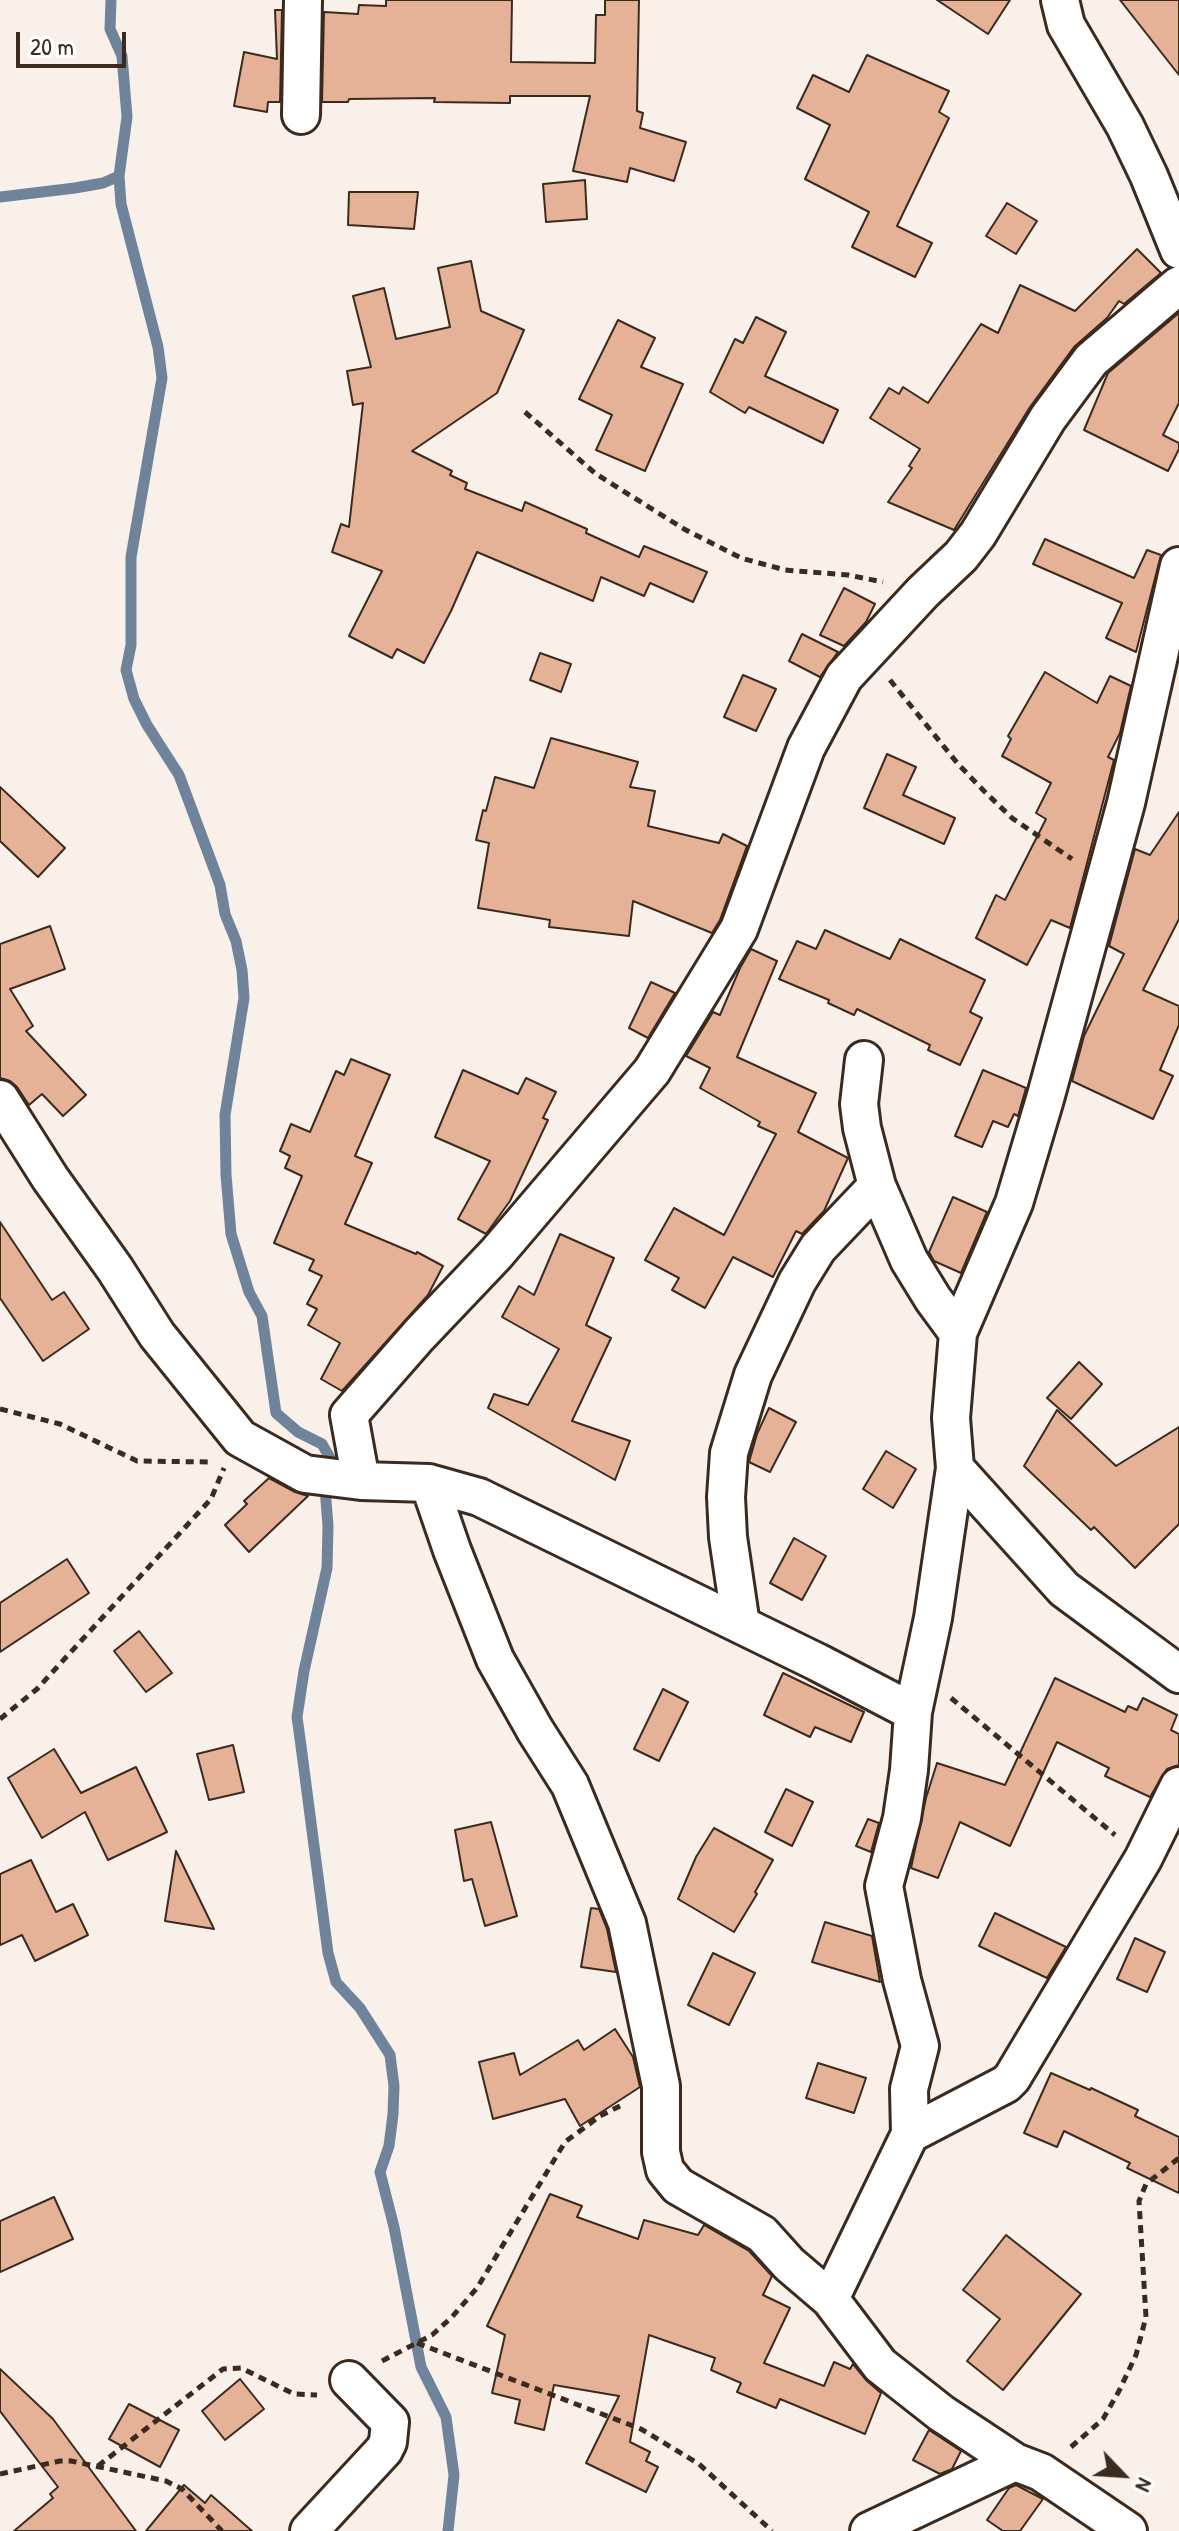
<!DOCTYPE html>
<html>
<head>
<meta charset="utf-8">
<style>
  body { margin:0 }
  #map { position:relative; width:1179px; height:2531px; overflow:hidden; background:#faf0ea; font-family:"Patrick Hand",sans-serif }
  canvas { display:block }
  .north { position:absolute; left:1083px; top:2435px; width:80px; height:80px; -webkit-text-stroke:6px #fff; paint-order:stroke; rotate:115deg; font-size:22px; font-weight:700; line-height:32px; text-align:center; color:#3b2a1e }
  .north::after { content:''; display:block; margin:auto; width:28px; height:36px; background:#3b2a1e; clip-path:polygon(50% 0,100% 100%,50% 72%,0 100%) }
  .scale { position:absolute; left:16px; top:32px; width:110px; height:36px; box-sizing:border-box; border:4px solid #3b2a1e; border-top:0; padding-left:10px; font-size:24px; line-height:28px; white-space:nowrap; color:#3b2a1e; -webkit-text-stroke:6px #fff; paint-order:stroke }
</style>
</head>
<body>
<div id="map">
<canvas width="1179" height="2531"></canvas>
<div class="north">N</div>
<div class="scale">20 m</div>
</div>
<script>
const g = document.querySelector('canvas').getContext('2d');
g.lineJoin = 'round';
const shape = rows => new Path2D(rows.map(r => 'M' + r).join(''));
function strokePath(path, color, width, dash) { g.strokeStyle = color; g.lineWidth = width; g.lineCap = dash ? 'butt' : 'round'; g.setLineDash(dash || []); g.stroke(path); }
function fillPath(path, color) { g.fillStyle = color; g.fill(path, 'evenodd'); }
strokePath(shape([
  [111,0,110,29,122,56,127,117,119,176,121,204,158,347,162,378,131,557,131,645,126,670,134,699,147,725,179,775,220,885,225,914,236,941,242,970,244,998,225,1115,226,1175,231,1234,249,1292,262,1316,276,1413,298,1432,322,1444,334,1465],
  [0,197,75,188,103,183,119,176],
  [325,1488,328,1526,327,1568,304,1671,297,1717,301,1746,328,1953,336,1982,360,2008,390,2055,394,2086,393,2114,389,2146,380,2172,394,2227,421,2367,446,2417,454,2475,448,2531]
]), '#6f849a', 11);
const building = shape([
  [386,0,512,0,511,62,595,63,596,15,605,15,605,0,639,0,637,111,643,113,640,128,686,142,674,181,630,168,627,182,573,171,590,96,510,96,510,103,434,102,435,98,349,99,348,102,322,102,324,12,358,14,359,5,386,6,386,0],
  [937,0,1010,0,988,34,937,0],
  [1120,0,1179,0,1179,75,1120,0],
  [275,10,282,10,280,102,268,102,267,112,234,106,244,52,277,59,275,10],
  [867,55,949,91,939,112,949,118,897,226,932,243,915,277,852,247,869,212,805,179,830,125,797,108,813,75,849,92,867,55],
  [585,180,587,219,546,222,543,184,585,180],
  [349,192,418,192,414,229,348,225,349,192],
  [1007,203,1037,221,1016,254,986,236,1007,203],
  [1137,249,1161,273,1124,304,1119,301,1107,318,1074,347,1030,407,954,530,888,502,912,468,909,466,920,449,870,418,889,388,899,394,903,387,928,403,981,324,998,333,1020,285,1075,311,1137,249],
  [471,261,481,311,524,330,497,393,412,451,452,471,450,475,467,483,465,489,522,511,525,502,587,529,586,533,639,557,644,546,707,572,693,602,650,583,644,596,601,577,593,601,477,552,451,611,424,663,397,649,392,658,349,636,382,571,332,552,341,524,349,527,363,403,353,405,347,371,371,367,353,296,384,288,396,339,450,327,438,268,471,261],
  [1179,313,1179,403,1163,435,1179,443,1179,449,1168,471,1084,430,1108,373,1179,313],
  [756,317,786,332,765,376,838,410,823,443,749,407,745,413,710,392,735,339,743,343,756,317],
  [618,320,655,338,641,367,683,384,645,471,596,450,612,415,579,399,618,320],
  [1045,539,1134,578,1147,550,1161,555,1136,652,1106,638,1122,603,1033,564,1045,539],
  [844,588,875,604,866,622,844,646,820,635,844,588],
  [802,634,838,652,820,677,789,661,802,634],
  [540,653,571,664,561,692,530,680,540,653],
  [1045,672,1097,703,1110,676,1131,686,1120,733,1108,757,1114,760,1070,928,1051,920,1027,965,976,938,996,895,1005,900,1046,819,1036,813,1051,783,1002,756,1011,739,1008,736,1045,672],
  [743,675,776,689,756,731,724,717,743,675],
  [551,738,638,762,630,787,655,791,648,826,719,843,723,834,747,846,720,920,712,933,633,901,629,936,549,927,550,920,478,908,489,843,476,840,483,810,486,811,495,777,534,788,551,738],
  [887,754,916,767,903,795,955,818,944,844,864,808,887,754],
  [0,787,65,848,38,877,0,841,0,787],
  [1179,812,1179,919,1143,990,1179,1006,1179,1025,1160,1070,1173,1076,1153,1119,1072,1081,1084,1036,1124,954,1109,946,1135,849,1150,855,1179,812],
  [50,926,65,969,10,989,33,1026,26,1031,86,1095,63,1116,42,1094,29,1105,17,1087,10,1081,0,1078,0,944,50,926],
  [825,930,890,959,900,939,985,980,970,1012,982,1018,960,1065,928,1050,930,1045,857,1009,854,1015,828,1003,829,1000,779,979,797,941,816,949,825,930],
  [751,949,777,961,737,1057,816,1093,798,1132,848,1158,824,1211,802,1234,796,1231,773,1277,733,1257,705,1308,672,1290,679,1278,645,1260,674,1208,724,1235,776,1134,758,1126,760,1122,700,1088,710,1068,686,1056,713,1012,720,1015,740,968,751,949],
  [651,982,675,993,648,1038,629,1028,651,982],
  [351,1059,390,1075,355,1156,372,1163,345,1224,416,1254,417,1252,443,1266,428,1295,342,1391,321,1379,340,1343,308,1325,317,1309,307,1304,322,1276,309,1270,314,1260,274,1243,302,1176,285,1168,290,1156,280,1151,291,1124,310,1132,336,1071,344,1075,351,1059],
  [463,1070,518,1094,526,1078,556,1092,543,1118,548,1120,510,1201,486,1234,458,1219,490,1161,435,1137,463,1070],
  [983,1070,1026,1088,1018,1116,1014,1114,1008,1127,993,1121,982,1147,955,1136,983,1070],
  [953,1197,987,1212,961,1273,934,1261,929,1252,953,1197],
  [0,1222,52,1300,64,1292,89,1329,43,1361,0,1298,0,1222],
  [560,1234,614,1258,586,1325,611,1338,572,1421,630,1441,615,1480,488,1408,494,1394,528,1405,559,1349,502,1317,519,1286,534,1295,560,1234],
  [1079,1362,1102,1384,1071,1419,1047,1398,1079,1362],
  [769,1408,796,1422,770,1472,749,1462,757,1434,769,1408],
  [1057,1410,1116,1466,1179,1427,1179,1524,1135,1568,1094,1527,1091,1530,1024,1466,1057,1410],
  [886,1451,916,1469,893,1508,863,1489,886,1451],
  [269,1478,295,1492,308,1496,249,1552,225,1525,247,1504,244,1501,269,1478],
  [794,1538,826,1556,802,1600,770,1583,794,1538],
  [67,1559,89,1593,0,1652,0,1603,67,1559],
  [139,1631,172,1673,146,1692,114,1651,139,1631],
  [783,1673,864,1712,851,1742,815,1727,810,1737,764,1715,783,1673],
  [1055,1678,1125,1712,1128,1706,1137,1710,1143,1698,1177,1715,1171,1730,1179,1734,1179,1765,1167,1769,1150,1797,1105,1776,1109,1768,1057,1742,1010,1846,960,1822,938,1878,911,1868,926,1798,937,1763,1005,1785,1055,1678],
  [663,1689,688,1702,659,1761,634,1749,663,1689],
  [233,1745,244,1792,209,1800,197,1754,233,1745],
  [54,1749,81,1793,136,1767,167,1832,108,1860,85,1812,42,1838,8,1778,54,1749],
  [786,1789,813,1802,792,1846,765,1832,786,1789],
  [868,1819,879,1823,871,1852,856,1846,868,1819],
  [491,1822,517,1916,485,1926,472,1879,464,1881,455,1830,491,1822],
  [714,1828,773,1860,755,1892,757,1894,734,1932,678,1899,696,1857,714,1828],
  [176,1851,214,1929,165,1921,176,1851],
  [31,1860,56,1912,73,1904,88,1935,35,1961,22,1935,0,1945,0,1874,31,1860],
  [591,1908,599,1909,607,1929,616,1972,581,1967,591,1908],
  [995,1913,1066,1947,1047,1978,979,1946,995,1913],
  [825,1922,872,1936,880,1982,812,1962,825,1922],
  [1135,1938,1165,1952,1147,1992,1117,1979,1135,1938],
  [713,1953,755,1973,729,2025,688,2005,713,1953],
  [615,2029,633,2057,640,2087,580,2126,565,2099,493,2119,479,2062,514,2053,520,2075,578,2040,584,2050,615,2029],
  [818,2063,866,2078,854,2113,806,2098,818,2063],
  [1051,2073,1090,2090,1091,2088,1138,2110,1135,2116,1179,2137,1179,2193,1127,2168,1130,2163,1064,2131,1057,2147,1024,2133,1051,2073],
  [550,2194,582,2206,577,2217,638,2239,644,2220,698,2235,704,2225,749,2251,772,2276,763,2295,790,2308,764,2363,824,2386,834,2362,850,2369,853,2364,867,2381,881,2393,865,2434,780,2399,776,2408,737,2392,741,2383,711,2370,715,2358,649,2335,630,2442,650,2452,646,2461,658,2467,646,2492,586,2463,619,2396,554,2385,544,2430,515,2423,520,2400,492,2393,505,2335,487,2326,550,2194],
  [54,2197,73,2239,0,2272,0,2221,54,2197],
  [1006,2235,1081,2294,1003,2390,967,2361,1000,2319,963,2290,1006,2235],
  [0,2369,53,2419,136,2531,14,2531,53,2498,50,2494,58,2487,0,2411,0,2369],
  [240,2379,264,2409,225,2440,202,2411,240,2379],
  [129,2404,179,2430,160,2467,109,2439,129,2404],
  [929,2430,961,2451,952,2469,940,2474,913,2460,929,2430],
  [184,2485,205,2503,211,2495,252,2531,146,2531,184,2485],
  [1016,2485,1043,2499,1020,2531,1003,2531,987,2520,1009,2488,1016,2485]
]);
fillPath(building, '#e5b298');
strokePath(building, '#3b2a1e', 2);
const minor = shape([
  [1060,0,1066,25,1125,126,1149,176,1179,250],
  [301,115,303,0],
  [864,1060,859,1104,862,1128,877,1186,909,1260,933,1299,958,1333],
  [0,1099,50,1178,115,1269,157,1335,240,1438,305,1474,361,1481,429,1483,479,1497,817,1662,913,1712],
  [955,1468,1064,1589,1179,1674],
  [361,1481,349,1415,419,1335,496,1254,652,1071,739,929,806,748,844,677,923,592,961,556,978,534,1048,418,1091,360,1179,285],
  [429,1483,452,1550,495,1659,535,1730,570,1785,627,1923,661,2086,661,2152,665,2170,678,2186,762,2234,789,2264,830,2299],
  [741,1625,728,1537,726,1497,729,1453,753,1375,797,1282,818,1248,877,1186],
  [910,2134,1006,2084,1012,2078,1143,1859,1179,1786],
  [309,2531,384,2450,388,2442,390,2422,349,2380],
  [869,2531,1015,2462],
  [1128,2531,1041,2472,1015,2462,941,2413,880,2365,830,2299,910,2134,909,2089,920,2046,902,1980,884,1886,902,1818,909,1770,913,1712,933,1618,955,1468,951,1418,958,1333,1014,1203,1045,1099,1126,803,1179,566]
]);
strokePath(minor, '#3b2a1e', 42);
strokePath(shape([
  [525,412,596,474,684,529,741,558,785,570,848,575,883,582],
  [890,680,958,764,984,791,1012,818,1072,859],
  [0,1409,60,1424,137,1461,212,1462],
  [951,1698,1115,1835],
  [0,1719,37,1689,211,1499,224,1468],
  [417,2343,641,2429,699,2464,772,2531],
  [382,2361,432,2335,452,2317,477,2288,565,2142,600,2116,624,2104],
  [1071,2447,1103,2419,1119,2391,1136,2355,1146,2317,1139,2201,1146,2184,1179,2158],
  [98,2466,223,2369,241,2368,294,2394,317,2395],
  [0,2474,60,2461,71,2461,166,2481,182,2489,222,2531]
]), '#3b2a1e', 5, [8, 6]);
strokePath(minor, '#fff', 36);
</script>
</body>
</html>
